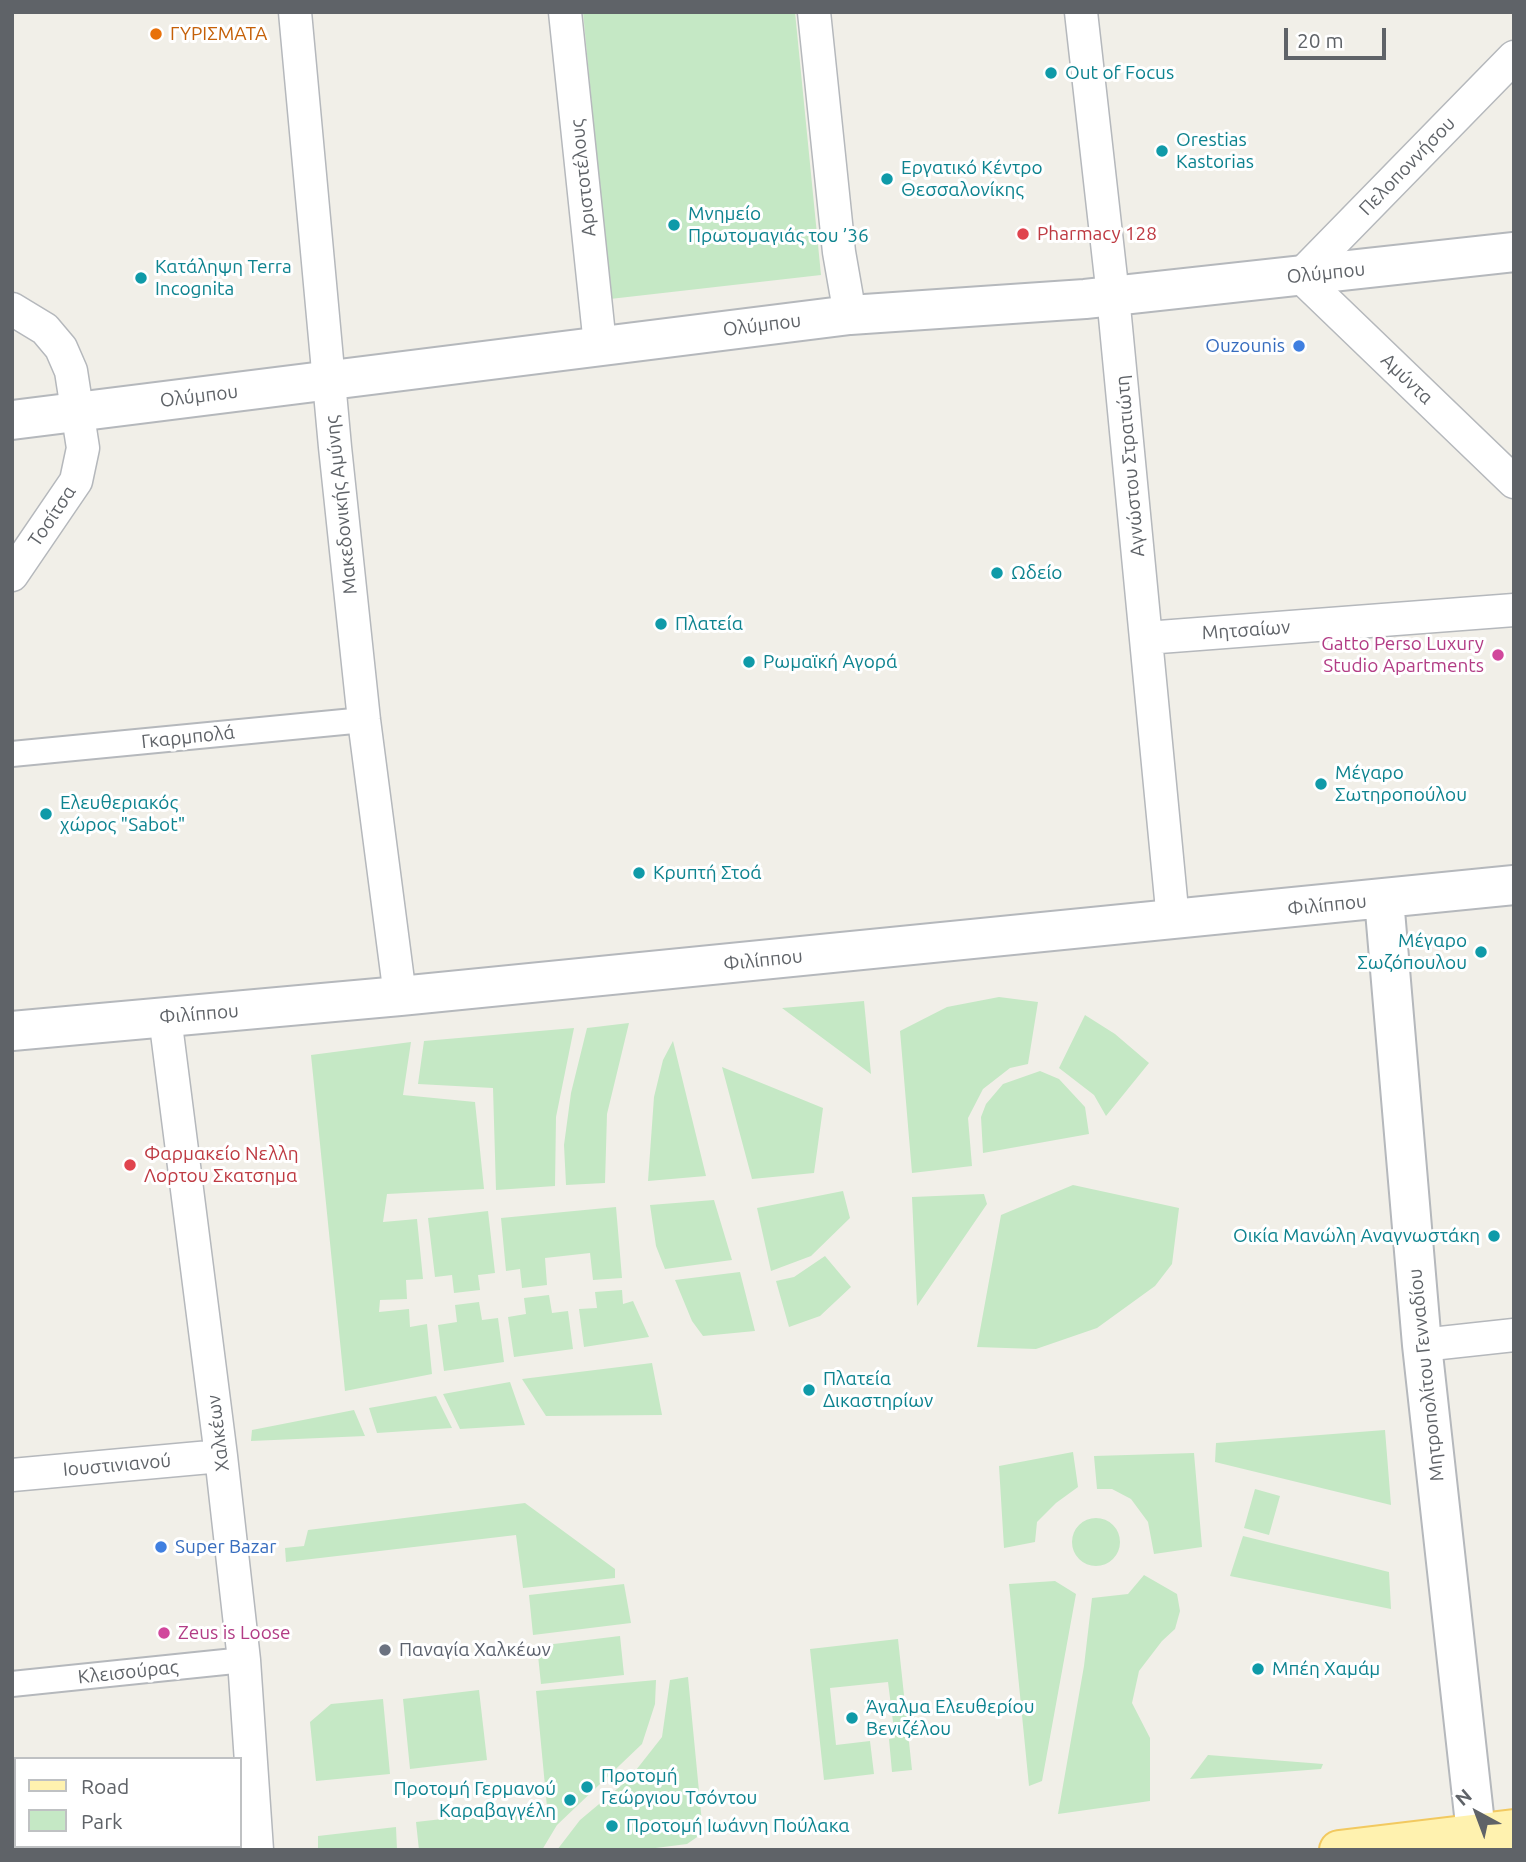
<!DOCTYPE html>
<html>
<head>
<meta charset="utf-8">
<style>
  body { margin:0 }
  #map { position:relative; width:1526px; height:1862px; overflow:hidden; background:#f1efe8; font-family:Ubuntu,sans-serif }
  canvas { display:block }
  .frame { position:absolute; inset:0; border:14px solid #5f6368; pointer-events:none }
  .legend { position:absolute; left:14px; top:1757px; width:228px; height:91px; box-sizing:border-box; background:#fff; border:2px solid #bfc1c3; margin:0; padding:9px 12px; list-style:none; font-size:21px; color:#5f6368 }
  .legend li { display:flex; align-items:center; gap:14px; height:35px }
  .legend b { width:35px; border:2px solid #bfc1c3 }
  .north { position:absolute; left:1442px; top:1778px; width:70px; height:70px; -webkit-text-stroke:5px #fff; paint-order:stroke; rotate:319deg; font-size:19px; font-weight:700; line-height:28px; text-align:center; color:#5f6368 }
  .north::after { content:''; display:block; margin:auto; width:24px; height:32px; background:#5f6368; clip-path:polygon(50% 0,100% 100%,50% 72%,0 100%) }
  .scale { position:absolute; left:1284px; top:28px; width:102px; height:32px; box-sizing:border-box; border:4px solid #5f6368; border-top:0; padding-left:9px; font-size:21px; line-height:24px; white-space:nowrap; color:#5f6368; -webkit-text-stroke:5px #fff; paint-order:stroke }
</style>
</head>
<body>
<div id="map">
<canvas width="1526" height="1862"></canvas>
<div class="frame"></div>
<ul class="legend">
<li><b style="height:9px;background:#fff2af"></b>Road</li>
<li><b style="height:19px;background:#c5e8c5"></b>Park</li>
</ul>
<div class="north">N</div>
<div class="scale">20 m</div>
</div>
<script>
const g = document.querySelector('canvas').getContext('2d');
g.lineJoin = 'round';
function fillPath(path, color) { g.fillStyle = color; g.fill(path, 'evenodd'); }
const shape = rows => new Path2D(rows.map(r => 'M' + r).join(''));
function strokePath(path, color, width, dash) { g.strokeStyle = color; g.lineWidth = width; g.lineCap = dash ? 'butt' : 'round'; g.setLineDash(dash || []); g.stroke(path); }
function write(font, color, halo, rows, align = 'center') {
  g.font = font + ' Ubuntu,sans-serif'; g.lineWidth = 6; g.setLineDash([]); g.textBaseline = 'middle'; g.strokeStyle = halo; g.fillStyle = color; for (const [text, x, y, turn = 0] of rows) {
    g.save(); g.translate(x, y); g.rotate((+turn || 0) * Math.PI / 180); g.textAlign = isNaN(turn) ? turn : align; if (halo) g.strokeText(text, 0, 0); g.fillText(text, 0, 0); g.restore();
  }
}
fillPath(shape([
  [583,12,795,12,821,275,610,299],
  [999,997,1038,1002,1028,1064,1010,1068,983,1089,968,1118,972,1166,912,1173,900,1031,947,1007],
  [864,1001,871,1074,782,1008],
  [1085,1015,1115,1034,1149,1063,1106,1116,1094,1095,1059,1068],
  [629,1023,607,1114,605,1183,566,1185,564,1145,571,1093,587,1028],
  [574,1028,556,1117,555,1186,496,1190,493,1088,418,1084,424,1041],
  [673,1041,706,1176,648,1181,654,1097,663,1060],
  [411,1042,403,1095,475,1102,484,1189,387,1194,383,1222,417,1219,423,1279,406,1280,407,1299,380,1300,379,1312,409,1309,410,1327,427,1324,432,1374,345,1391,311,1055],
  [722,1067,823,1108,814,1173,752,1179],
  [1040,1071,1059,1079,1085,1107,1089,1134,983,1153,981,1117,986,1104,1003,1084],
  [1073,1185,1179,1208,1172,1264,1155,1286,1097,1328,1036,1349,977,1347,1001,1215],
  [843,1191,850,1218,811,1256,771,1271,757,1208],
  [984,1194,987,1204,917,1306,912,1197],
  [714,1200,732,1260,665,1269,656,1246,650,1205],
  [616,1207,622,1278,593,1280,590,1253,545,1258,547,1285,522,1288,520,1269,506,1271,501,1218],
  [488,1211,495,1273,478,1275,480,1290,454,1293,452,1275,435,1277,428,1218],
  [825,1256,851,1287,820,1316,789,1327,776,1281,794,1277],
  [740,1272,755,1331,703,1336,692,1321,675,1280],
  [622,1290,623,1304,633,1301,649,1337,584,1347,579,1309,597,1308,595,1292],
  [549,1295,552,1313,568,1311,573,1349,514,1357,508,1317,526,1314,524,1298],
  [479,1302,482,1320,498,1318,504,1362,444,1371,438,1325,457,1322,455,1305],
  [652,1363,662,1415,546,1416,522,1379],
  [510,1382,525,1425,460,1429,443,1394],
  [436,1396,452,1428,377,1433,369,1408],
  [354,1410,365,1436,251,1441,252,1430],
  [1385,1430,1391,1505,1215,1462,1216,1443],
  [1073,1452,1078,1487,1056,1503,1037,1522,1035,1542,1004,1548,999,1466],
  [1194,1453,1202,1547,1154,1554,1148,1522,1131,1499,1112,1489,1097,1489,1094,1456],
  [1255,1489,1280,1496,1269,1535,1244,1528],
  [525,1503,615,1569,615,1578,523,1588,516,1535,286,1562,285,1548,304,1546,308,1530],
  '1072 1542a24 24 0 1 1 48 0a24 24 0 1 1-48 0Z',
  [1243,1536,1389,1572,1391,1609,1230,1576],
  [1144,1575,1177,1594,1180,1611,1175,1629,1162,1641,1139,1671,1132,1703,1150,1738,1150,1801,1058,1814,1084,1666,1092,1598,1128,1594],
  [1055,1581,1076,1594,1042,1781,1029,1786,1009,1584],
  [624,1584,631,1623,533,1635,529,1595],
  [620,1636,624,1675,541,1684,537,1646],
  [898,1639,912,1770,892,1772,889,1739,895,1738,888,1682,830,1688,836,1745,870,1741,874,1774,824,1780,810,1649],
  [688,1677,703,1833,687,1844,640,1850,557,1850,580,1820,629,1779,662,1737,670,1680],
  [656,1680,655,1704,642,1744,557,1825,542,1850,419,1850,416,1822,547,1807,536,1691],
  [479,1690,487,1760,410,1769,403,1699],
  [383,1699,390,1774,316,1781,310,1722,331,1704],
  [1208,1755,1323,1764,1321,1769,1190,1779],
  [396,1827,397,1850,318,1850,318,1836]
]), '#c5e8c5');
const pedestrian = shape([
  [12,754,364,720],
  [12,1684,244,1660]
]);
const minor = shape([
  [295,12,335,447,364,720,400,996],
  [565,12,600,345],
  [814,12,839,252,850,315],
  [1081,12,1113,296,1173,920],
  [1514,57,1300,276,1514,482],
  [12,309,45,329,61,348,71,371,83,448,76,481,12,575],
  [1146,638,1514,610],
  [165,1017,221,1456,244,1660,257,1850],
  [1422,1345,1514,1335],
  [12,1475,221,1456]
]);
const tertiary = shape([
  [12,420,850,315,1085,299,1514,252],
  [1384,899,1422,1345,1476,1833],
  [12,1031,400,996,1514,885]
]);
const primary = shape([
  [1339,1850,1514,1829]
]);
strokePath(pedestrian, '#b5b8bc', 28);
strokePath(minor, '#b5b8bc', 35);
strokePath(tertiary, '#b5b8bc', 42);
strokePath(primary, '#f2c960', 42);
strokePath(pedestrian, '#fff', 24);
strokePath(minor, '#fff', 32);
strokePath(tertiary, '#fff', 38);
strokePath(primary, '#fff2af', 38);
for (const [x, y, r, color] of [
  [156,34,7,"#e8710a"],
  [1051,73,7,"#0f9aa8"],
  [1162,151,7,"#0f9aa8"],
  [887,179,7,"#0f9aa8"],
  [674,225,7,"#0f9aa8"],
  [1023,234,7,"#e0444e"],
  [141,278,7,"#0f9aa8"],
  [1299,346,7,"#3f7fe0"],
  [997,573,7,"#0f9aa8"],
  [661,624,7,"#0f9aa8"],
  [1498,655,7,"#d1479c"],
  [749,662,7,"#0f9aa8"],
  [1321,784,7,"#0f9aa8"],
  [46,814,7,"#0f9aa8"],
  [639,873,7,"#0f9aa8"],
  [1481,952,7,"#0f9aa8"],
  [130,1165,7,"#e0444e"],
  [1494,1236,7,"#0f9aa8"],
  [809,1390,7,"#0f9aa8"],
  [161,1547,7,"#3f7fe0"],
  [164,1633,7,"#d1479c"],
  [385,1650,7,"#6b7280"],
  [1258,1669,7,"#0f9aa8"],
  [852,1718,7,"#0f9aa8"],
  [587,1787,7,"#0f9aa8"],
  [570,1800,7,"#0f9aa8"],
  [612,1826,7,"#0f9aa8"]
]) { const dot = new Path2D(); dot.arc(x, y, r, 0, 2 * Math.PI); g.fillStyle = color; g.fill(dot); strokePath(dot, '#fff', 2.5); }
write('19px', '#c56008', '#fff', [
  ["ΓΥΡΙΣΜΑΤΑ",170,34]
], 'left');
write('19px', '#0d838f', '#fff', [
  ["Out of Focus",1065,73],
  ["Orestias",1176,140],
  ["Kastorias",1176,162],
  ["Εργατικό Κέντρο",901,168],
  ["Θεσσαλονίκης",901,190],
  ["Μνημείο",688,214],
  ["Πρωτομαγιάς του ’36",688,236],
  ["Κατάληψη Terra",155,267],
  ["Incognita",155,289],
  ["Ωδείο",1011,573],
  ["Πλατεία",675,624],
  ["Ρωμαϊκή Αγορά",763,662],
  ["Μέγαρο",1335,773],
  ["Σωτηροπούλου",1335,795],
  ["Ελευθεριακός",60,803],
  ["χώρος \"Sabot\"",60,825],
  ["Κρυπτή Στοά",653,873],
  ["Μέγαρο",1467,941,"right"],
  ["Σωζόπουλου",1467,963,"right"],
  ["Οικία Μανώλη Αναγνωστάκη",1480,1236,"right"],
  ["Πλατεία",823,1379],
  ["Δικαστηρίων",823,1401],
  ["Μπέη Χαμάμ",1272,1669],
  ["Άγαλμα Ελευθερίου",866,1707],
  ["Βενιζέλου",866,1729],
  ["Προτομή",601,1776],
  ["Γεώργιου Τσόντου",601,1798],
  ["Προτομή Γερμανού",556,1789,"right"],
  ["Καραβαγγέλη",556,1811,"right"],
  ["Προτομή Ιωάννη Πούλακα",626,1826]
], 'left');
write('19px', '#5f6368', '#fff', [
  ["Πελοποννήσου",1407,166,-46],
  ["Αριστοτέλους",583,178,-96],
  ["Ολύμπου",1326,273,-6],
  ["Ολύμπου",762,325,-7],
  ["Αμύντα",1407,379,44],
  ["Ολύμπου",199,396,-7],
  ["Αγνώστου Στρατιώτη",1130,466,-95],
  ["Μακεδονικής Αμύνης",341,505,-96],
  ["Τοσίτσα",52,516,-56],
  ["Μητσαίων",1246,630,-4],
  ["Γκαρμπολά",188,737,-6],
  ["Φιλίππου",1327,905,-6],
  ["Φιλίππου",763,960,-6],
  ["Φιλίππου",199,1014,-5],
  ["Μητροπολίτου Γενναδίου",1426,1375,-96],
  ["Χαλκέων",218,1433,-97],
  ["Ιουστινιανού",117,1465,-5],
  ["Κλεισούρας",128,1672,-6]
]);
write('19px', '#be3a42', '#fff', [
  ["Pharmacy 128",1037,234],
  ["Φαρμακείο Νελλη",144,1154],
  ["Λορτου Σκατσημα",144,1176]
], 'left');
write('19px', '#366cbe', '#fff', [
  ["Ouzounis",1285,346],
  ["Super Bazar",175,1547,"left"]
], 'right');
write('19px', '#b23c85', '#fff', [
  ["Gatto Perso Luxury",1484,644],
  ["Studio Apartments",1484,666],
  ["Zeus is Loose",178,1633,"left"]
], 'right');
write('19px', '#5b616d', '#fff', [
  ["Παναγία Χαλκέων",399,1650]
], 'left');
</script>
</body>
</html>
